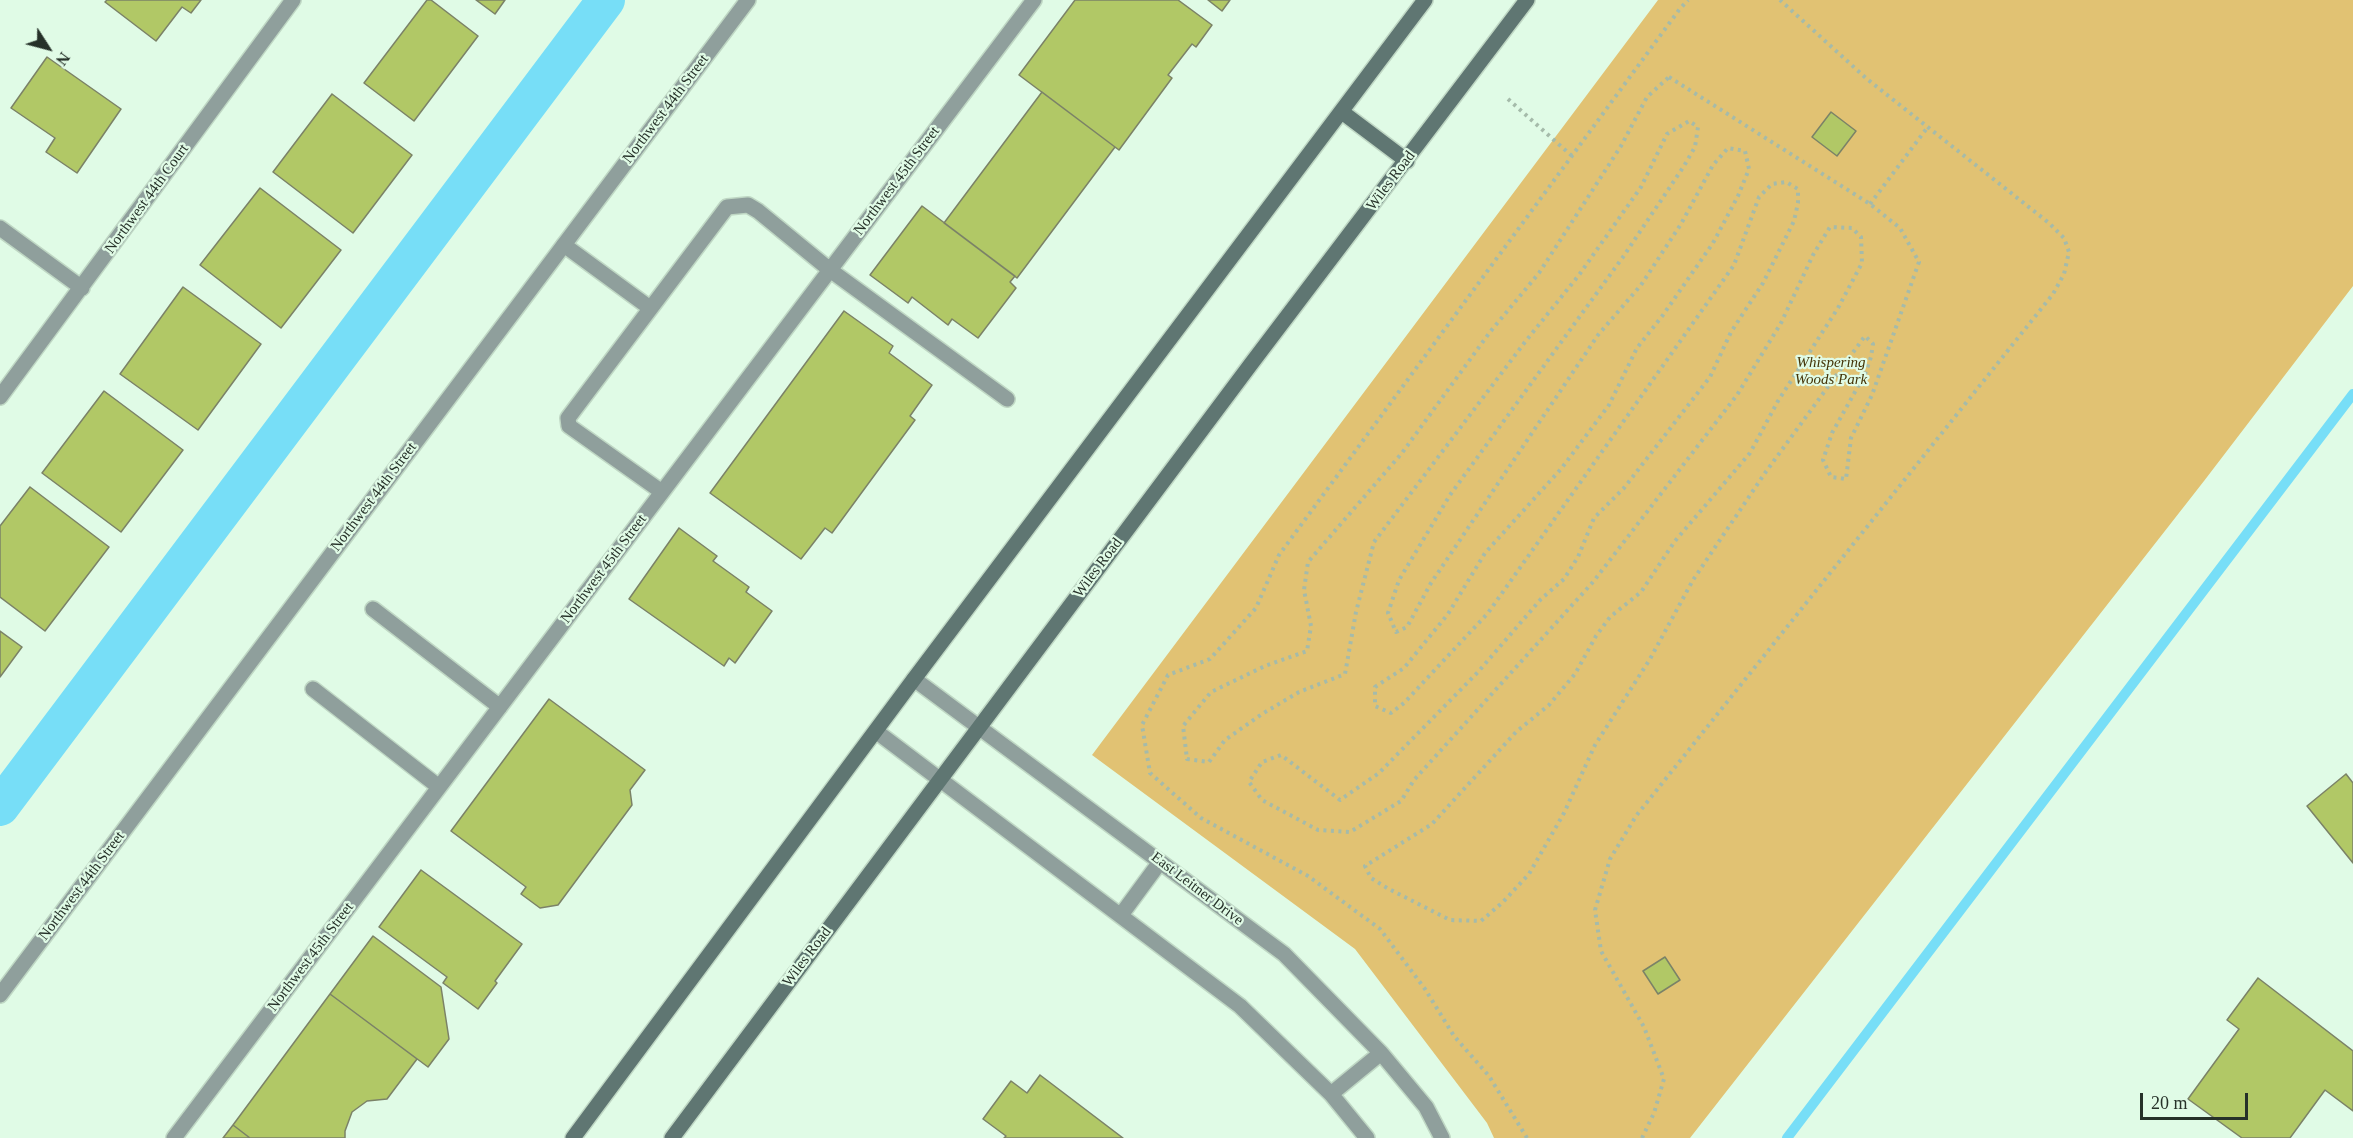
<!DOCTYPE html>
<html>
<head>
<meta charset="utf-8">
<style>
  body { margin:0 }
  #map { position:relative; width:2353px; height:1138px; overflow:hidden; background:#e0fbe6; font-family:"Times New Roman",serif }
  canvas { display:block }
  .north { position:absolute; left:18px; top:18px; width:60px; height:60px; -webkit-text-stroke:4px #e0fbe6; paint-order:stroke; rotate:126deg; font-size:16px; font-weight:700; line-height:24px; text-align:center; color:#263129 }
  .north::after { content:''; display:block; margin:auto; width:21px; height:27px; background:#263129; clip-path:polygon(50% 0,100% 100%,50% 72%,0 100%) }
  .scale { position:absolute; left:2140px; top:1093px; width:108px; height:27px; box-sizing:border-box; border:3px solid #263129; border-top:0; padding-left:8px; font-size:18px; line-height:21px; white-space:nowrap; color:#263129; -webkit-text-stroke:4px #e0fbe6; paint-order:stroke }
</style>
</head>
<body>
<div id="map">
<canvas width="2353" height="1138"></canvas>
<div class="north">N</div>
<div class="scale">20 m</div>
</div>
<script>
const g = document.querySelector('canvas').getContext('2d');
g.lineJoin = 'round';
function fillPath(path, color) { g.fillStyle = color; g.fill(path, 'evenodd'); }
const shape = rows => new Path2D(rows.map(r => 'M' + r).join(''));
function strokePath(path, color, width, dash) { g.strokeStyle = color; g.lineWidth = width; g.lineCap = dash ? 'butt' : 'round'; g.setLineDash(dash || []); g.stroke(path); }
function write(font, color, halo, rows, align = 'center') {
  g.font = font + ' "Times New Roman",serif'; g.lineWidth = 4.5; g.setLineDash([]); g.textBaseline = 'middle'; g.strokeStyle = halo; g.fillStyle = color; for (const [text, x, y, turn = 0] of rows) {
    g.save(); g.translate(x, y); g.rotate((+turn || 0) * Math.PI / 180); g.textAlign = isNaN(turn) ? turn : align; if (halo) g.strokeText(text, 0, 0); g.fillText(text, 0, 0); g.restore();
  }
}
fillPath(shape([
  [1658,0,2353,0,2353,286,2204,481,1690,1138,1494,1138,1487,1123,1355,949,1092,755]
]), '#e1c273');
strokePath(shape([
  [1787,1138,2353,394]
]), '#77def7', 10);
strokePath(shape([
  [0,807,606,0]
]), '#77def7', 38);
const building = shape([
  [107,0,201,0,191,13,182,7,156,41,105,2,107,0],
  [427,0,431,0,478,36,414,121,364,83,427,0],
  [476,0,505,0,495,14,476,0],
  [1075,0,1178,0,1212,25,1196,47,1192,44,1168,75,1172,78,1119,150,1019,75,1075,0],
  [1208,0,1230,0,1222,11,1208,0],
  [47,57,121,109,77,173,46,152,55,138,11,108,47,57],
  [1042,92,1115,147,1017,278,944,223,1042,92],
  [332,94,412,155,353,233,273,172,332,94],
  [1831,112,1856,131,1837,156,1812,137,1831,112],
  [260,188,341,250,281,328,200,265,260,188],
  [922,206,1015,276,1010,282,1016,288,978,338,952,319,948,325,912,297,908,303,870,275,922,206],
  [183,287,261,344,198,430,120,374,183,287],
  [844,311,893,346,889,353,932,385,910,416,915,420,832,533,825,528,801,559,710,493,844,311],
  [104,391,183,450,121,532,42,473,104,391],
  [30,487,109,547,45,631,0,597,0,526,30,487],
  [679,528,717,556,713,561,749,587,746,592,772,611,735,663,729,658,724,666,629,599,679,528],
  [0,631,22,647,0,677,0,631],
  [549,699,645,770,630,790,632,805,558,905,540,908,521,894,526,887,451,831,549,699],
  [2346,774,2353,783,2353,863,2307,806,2346,774],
  [421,870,522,944,495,981,497,983,478,1009,443,983,447,977,379,927,421,870],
  [373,936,441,987,449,1039,428,1067,330,994,373,936],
  [1665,957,1680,980,1658,994,1643,971,1665,957],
  [2258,978,2353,1051,2353,1111,2325,1090,2290,1138,2242,1138,2188,1099,2239,1029,2227,1020,2258,978],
  [330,994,417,1059,387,1099,367,1101,352,1112,345,1131,345,1138,250,1138,233,1125,330,994],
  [1040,1075,1123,1138,1004,1138,1006,1136,983,1119,1011,1081,1027,1093,1040,1075],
  [233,1125,250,1138,223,1138,233,1125]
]);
fillPath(building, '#b1c866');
strokePath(building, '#7b8267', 1.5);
const service = shape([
  [564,245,650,308],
  [662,492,569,426,568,418,727,207,748,205,758,211,830,270,1007,399],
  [373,609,500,707],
  [313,689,439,787],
  [174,1138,1034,0]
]);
const minor = shape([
  [0,228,82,288],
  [0,397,293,0],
  [914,679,1284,954,1381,1053,1426,1107,1442,1138],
  [877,732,1240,1006,1331,1094,1367,1138],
  [1121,915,1160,862],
  [0,995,748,0],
  [1331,1094,1381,1053]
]);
const secondary = shape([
  [1342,112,1407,161],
  [573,1138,914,679,1425,0],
  [672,1138,1251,364,1527,0]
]);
strokePath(service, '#bfd7c4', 18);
strokePath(minor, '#bfd7c4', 18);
strokePath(secondary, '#bfd7c4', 18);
strokePath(shape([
  [1669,77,1870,204,1900,228,1919,262,1872,395,1851,438,1846,479,1831,477,1823,460,1832,433,1865,374,1871,357,1873,344,1865,336,1765,473,1693,580,1650,659,1595,745,1564,813,1529,874,1503,902,1481,921,1450,920,1387,888,1371,878,1365,866,1432,824,1516,732,1549,705,1575,674,1596,636,1610,617,1641,592,1675,541,1750,453,1778,401,1838,308,1862,263,1861,237,1852,228,1830,227,1813,255,1781,323,1737,395,1593,582,1414,780,1401,801,1350,832,1318,830,1262,800,1249,782,1262,762,1281,755,1340,800,1379,773,1478,672,1541,599,1564,579,1578,557,1594,518,1624,488,1710,377,1731,332,1763,283,1794,221,1798,203,1798,189,1786,182,1772,184,1759,197,1734,265,1488,613,1404,703,1391,713,1375,706,1375,687,1404,668,1448,614,1485,553,1561,469,1609,405,1637,348,1663,315,1713,243,1738,196,1749,169,1745,151,1728,148,1713,165,1681,224,1641,285,1598,335,1431,583,1407,627,1396,632,1388,613,1399,580,1450,495,1623,257,1684,166,1695,147,1698,127,1689,121,1667,134,1641,187,1579,275,1525,342,1374,542,1356,612,1345,674,1299,692,1262,714,1225,740,1209,762,1187,759,1183,726,1211,692,1265,666,1307,651,1311,626,1304,590,1308,562,1402,453,1490,332,1539,273,1621,146,1647,97,1669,77],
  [1508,99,1572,156],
  [1870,204,1927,128],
  [1527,1138,1489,1076,1454,1036,1425,989,1380,929,1308,876,1201,818,1150,773,1142,725,1168,675,1210,659,1256,608,1279,555,1679,10,1688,0],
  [1642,1138,1654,1113,1664,1079,1644,1027,1601,951,1595,910,1610,859,1636,816,2053,294,2064,274,2069,252,2064,238,2049,223,1867,79,1780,0]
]), '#a5bbaa', 4, [3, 4.5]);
strokePath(service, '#8f9f9c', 15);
strokePath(minor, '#8f9f9c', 15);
strokePath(secondary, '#5f7672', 15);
write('15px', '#263129', '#e0fbe6', [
  ["Northwest 44th Street",666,109,-53],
  ["Northwest 45th Street",897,181,-53],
  ["Wiles Road",1391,181,-53],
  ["Northwest 44th Court",147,199,-54],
  ["Northwest 44th Street",374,497,-53],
  ["Wiles Road",1098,568,-53],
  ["Northwest 45th Street",604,569,-53],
  ["Northwest 44th Street",82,886,-53],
  ["East Leitner Drive",1197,889,37],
  ["Northwest 45th Street",311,957,-53],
  ["Wiles Road",807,957,-53]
]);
write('italic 15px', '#443407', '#e0fbe6', [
  ["Whispering",1831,363],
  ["Woods Park",1831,380]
]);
</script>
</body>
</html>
